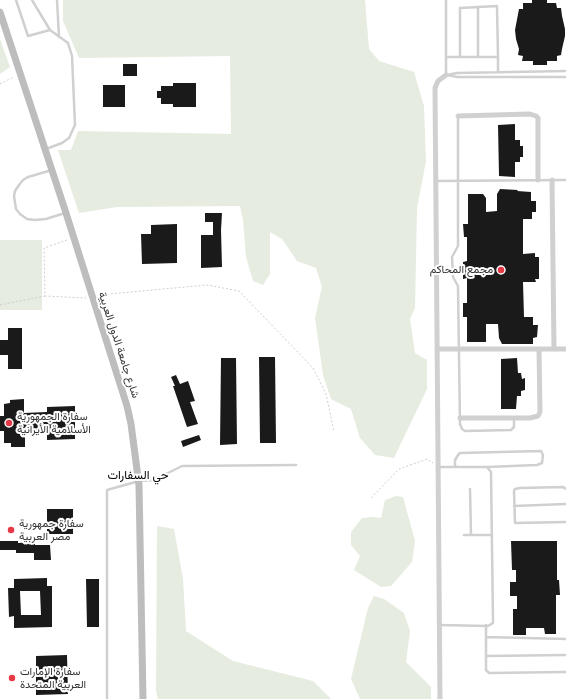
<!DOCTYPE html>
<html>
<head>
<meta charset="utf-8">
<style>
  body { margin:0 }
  canvas { display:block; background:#fff }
</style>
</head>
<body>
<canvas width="566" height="699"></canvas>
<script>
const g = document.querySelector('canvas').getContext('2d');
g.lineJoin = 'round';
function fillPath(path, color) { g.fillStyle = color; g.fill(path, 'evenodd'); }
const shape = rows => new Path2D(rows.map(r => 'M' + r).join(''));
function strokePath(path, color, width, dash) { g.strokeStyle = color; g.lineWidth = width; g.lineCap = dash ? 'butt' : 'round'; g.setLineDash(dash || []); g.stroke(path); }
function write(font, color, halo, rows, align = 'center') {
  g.font = font + ' "Golos Text",Vazirmatn,sans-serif'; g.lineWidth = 4; g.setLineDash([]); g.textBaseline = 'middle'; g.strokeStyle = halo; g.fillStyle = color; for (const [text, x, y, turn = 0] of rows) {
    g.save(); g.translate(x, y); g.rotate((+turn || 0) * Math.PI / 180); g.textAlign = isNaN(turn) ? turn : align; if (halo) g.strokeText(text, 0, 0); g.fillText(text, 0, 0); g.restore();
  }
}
fillPath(shape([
  [63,0,365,0,369,49,379,61,414,72,424,106,426,161,417,208,415,308,410,319,415,353,427,360,427,389,394,458,375,455,360,438,351,409,331,399,323,375,315,318,322,287,316,268,297,261,282,239,270,232,270,274,263,285,253,281,246,257,243,220,240,206,117,207,79,213,58,150,71,150,78,131,231,134,230,56,79,58,63,21],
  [0,39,10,67,0,74],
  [0,240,42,240,42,310,0,310],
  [396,496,403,497,415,541,412,562,391,586,381,587,354,570,360,556,351,545,351,532,362,518,373,517,381,518,385,500],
  [157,526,174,529,183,579,186,631,233,661,313,681,331,699,158,699,156,691],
  [374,596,384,599,404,613,410,631,406,662,431,687,431,699,360,699,351,679,368,608]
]), '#e6ecdf');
fillPath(shape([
  [532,0,547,0,547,3,556,3,557,8,561,8,562,16,565,29,565,36,562,49,561,55,557,56,557,61,547,61,547,65,533,65,533,61,522,61,523,56,518,55,519,49,516,39,515,30,519,9,523,9,523,3,532,3],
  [123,64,137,64,137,76,123,76],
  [173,83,196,83,196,107,173,107,173,104,161,104,161,98,157,98,157,91,161,91,161,86,173,86],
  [103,85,125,85,125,107,103,107],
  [515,124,515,140,520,140,520,146,523,146,523,157,520,157,520,162,515,162,515,177,499,176,498,125],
  [500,189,518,190,517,191,531,192,531,201,536,201,536,212,532,212,532,219,523,219,523,254,535,253,535,257,539,257,539,279,535,279,536,282,523,282,524,317,533,317,533,325,538,325,537,337,533,338,533,344,502,344,499,338,498,324,486,324,486,342,467,342,467,317,463,317,463,303,467,303,467,278,463,279,463,262,467,261,467,237,464,237,463,224,468,224,468,194,483,194,486,198,486,212,497,211,497,194],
  [205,213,222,213,221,230,222,267,201,268,201,235,213,235,213,222,205,222],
  [177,224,177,263,142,264,141,234,151,234,151,225],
  [8,328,22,328,22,369,8,369,8,355,0,355,0,340,8,340],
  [259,357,275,357,276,443,260,443],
  [221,358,236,358,237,444,220,445],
  [517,358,518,373,521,373,522,379,525,378,525,390,521,391,521,396,517,396,516,409,501,409,501,359],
  [176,375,180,384,188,381,195,401,190,402,198,424,187,427,173,386,175,386,171,377],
  [24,399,24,413,47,412,47,407,75,406,75,439,47,440,47,433,25,434,25,447,11,447,11,443,4,443,4,431,0,431,0,416,4,416,4,404,10,403,10,400],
  [199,435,201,440,183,447,181,441],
  [47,509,73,509,73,534,47,534],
  [0,541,18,541,18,543,35,542,35,545,50,545,51,560,34,560,34,553,16,553,16,550,0,550],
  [511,541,557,541,557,580,559,580,560,595,556,595,556,634,545,634,544,628,526,628,526,635,513,635,513,609,517,609,517,596,510,596,510,582,516,582,516,570,512,570],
  [47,578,47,586,52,586,52,627,14,628,14,616,9,617,8,588,14,588,14,579],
  [20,591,40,591,41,615,21,615],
  [86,579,99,579,99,627,87,627],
  [67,655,68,694,36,695,36,656]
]), '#1a1a1a');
strokePath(shape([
  [0,84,14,77],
  [67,240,44,248,45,296,86,298],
  [99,296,109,294,207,285,239,291,313,368,326,394,334,431],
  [0,305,45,296],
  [371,498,399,469,427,459,433,463]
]), '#cdcdcd', 1, [2, 2]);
strokePath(shape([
  [16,0,28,36,50,30],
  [32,0,50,30,68,43,72,56,75,125,69,138,62,143,46,149],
  [57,0,59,37],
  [446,0,446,75],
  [478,7,478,57],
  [447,57,498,57,497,6,460,8,460,57],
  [498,57,498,72],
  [447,75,457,77,566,77],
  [447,75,457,73,566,71],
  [458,117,458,246,452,257,453,277,458,286,460,424,462,429,465,431,511,430,514,427,514,418],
  [52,170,28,177,23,180,19,185,15,191,14,196,16,209,20,214,27,219,35,220,46,219,65,213],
  [437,181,566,180],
  [438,467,487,467,491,472,493,621,493,623,488,626,439,625],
  [455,467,455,460,458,455,460,453,541,451,543,455,542,463,537,465,487,467],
  [470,489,471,535],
  [566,489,563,487,520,488,515,489,514,491,515,523,566,522],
  [514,506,566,504],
  [464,535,492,535],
  [486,625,486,670,489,673,566,672],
  [486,637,566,639],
  [486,656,566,655],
  [107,699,107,490,139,481,154,480,182,466,296,465]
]), '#d0d0d0', 2.5);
strokePath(shape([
  [458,116,530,114,536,116,538,118,538,180],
  [552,180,554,349],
  [437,349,566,349],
  [460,418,530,418,538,416,540,412,539,349],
  [440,699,435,88,438,81,446,75]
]), '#d0d0d0', 5);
strokePath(shape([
  [0,12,66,213,127,406,131,424,139,485,143,699]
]), '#bdbdbd', 7);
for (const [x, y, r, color] of [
  [501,270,4,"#e63946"],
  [9,423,4,"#e63946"],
  [11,530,4,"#e63946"],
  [12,678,4,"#e63946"]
]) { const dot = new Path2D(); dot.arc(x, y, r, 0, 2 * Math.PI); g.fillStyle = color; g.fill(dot); strokePath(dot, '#fff', 1.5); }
write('11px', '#333', '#fff', [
  ["مجمع المحاكم",493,270,"right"],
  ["سفارة الجمهورية",17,417],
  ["الأسلامية الأيرانية",17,430],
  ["سفارة جمهورية",19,524],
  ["مصر العربية",19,537],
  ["سفارة الإمارات",20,672],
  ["العربية المتحدة",20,685]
], 'left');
write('11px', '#333', '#fff', [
  ["شارع جامعة الدول العربية",119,345,72]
]);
write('12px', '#000', '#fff', [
  ["حي السفارات",138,475]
]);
</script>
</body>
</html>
